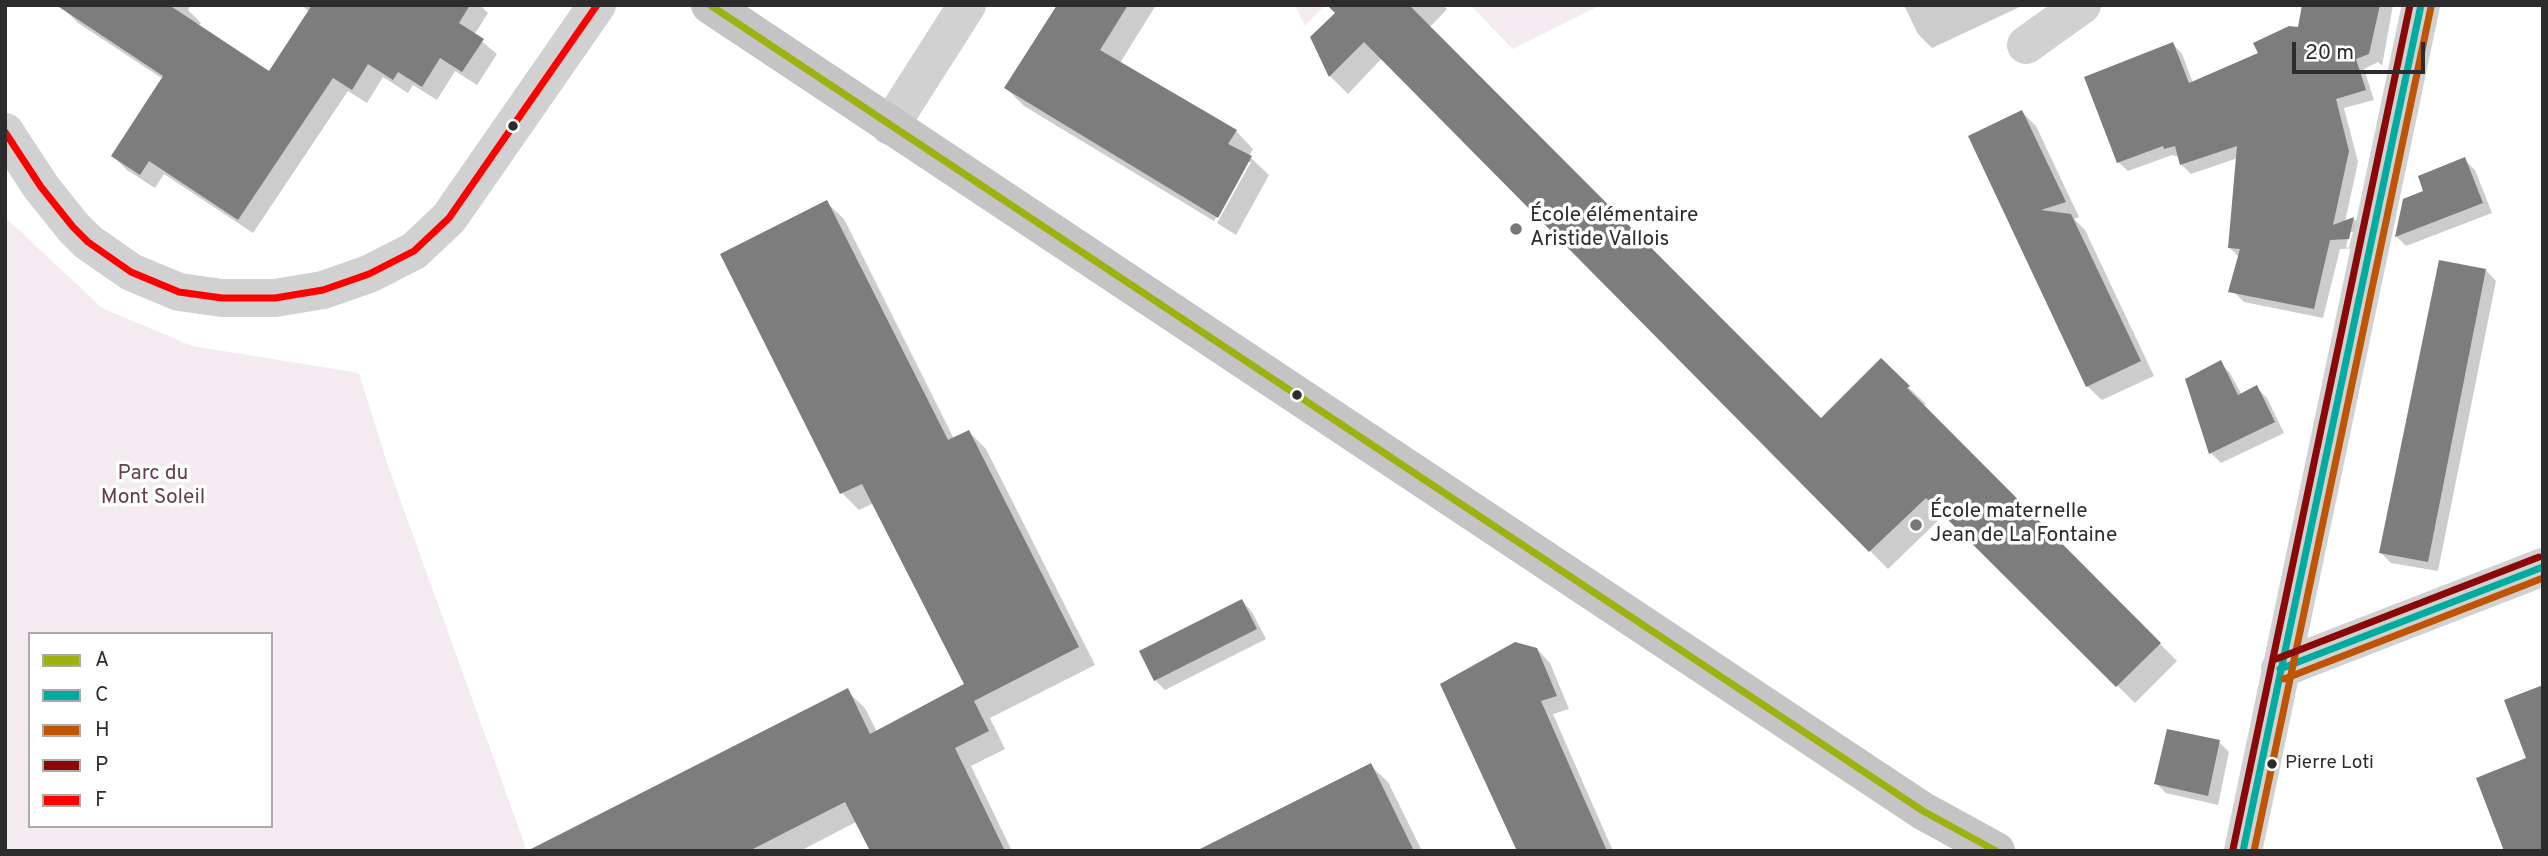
<!DOCTYPE html>
<html>
<head>
<meta charset="utf-8">
<style>
  body { margin:0 }
  #map { position:relative; width:2548px; height:856px; overflow:hidden; background:#fff; font-family:Overpass,sans-serif }
  canvas { display:block }
  .frame { position:absolute; inset:0; border:7px solid #2c2c2c; pointer-events:none }
  .legend { position:absolute; left:28px; top:632px; width:245px; height:196px; box-sizing:border-box; background:#fff; border:2px solid #ababab; margin:0; padding:9px 12px; list-style:none; font-size:21px; color:#2c2c2c }
  .legend li { display:flex; align-items:center; gap:14px; height:35px }
  .legend b { width:35px; border:2px solid #ababab }
  .scale { position:absolute; left:2292px; top:42px; width:133px; height:32px; box-sizing:border-box; border:4px solid #2c2c2c; border-top:0; padding-left:9px; font-size:21px; line-height:24px; white-space:nowrap; color:#2c2c2c; -webkit-text-stroke:5px #fff; paint-order:stroke }
</style>
</head>
<body>
<div id="map">
<canvas width="2548" height="856"></canvas>
<div class="frame"></div>
<ul class="legend">
<li><b style="height:9px;background:#9bb210"></b>A</li>
<li><b style="height:9px;background:#00aba0"></b>C</li>
<li><b style="height:9px;background:#be5504"></b>H</li>
<li><b style="height:9px;background:#8a0808"></b>P</li>
<li><b style="height:9px;background:#fe0000"></b>F</li>
</ul>
<div class="scale">20 m</div>
</div>
<script>
const g = document.querySelector('canvas').getContext('2d');
g.lineJoin = 'round';
function fillPath(path, color) { g.fillStyle = color; g.fill(path, 'evenodd'); }
const shape = rows => new Path2D(rows.map(r => 'M' + r).join(''));
function strokePath(path, color, width, dash) { g.strokeStyle = color; g.lineWidth = width; g.lineCap = dash ? 'butt' : 'round'; g.setLineDash(dash || []); g.stroke(path); }
function write(font, color, halo, rows, align = 'center') {
  g.font = font + ' Overpass,sans-serif'; g.lineWidth = 7; g.setLineDash([]); g.textBaseline = 'middle'; g.strokeStyle = halo; g.fillStyle = color; for (const [text, x, y, turn = 0] of rows) {
    g.save(); g.translate(x, y); g.rotate((+turn || 0) * Math.PI / 180); g.textAlign = isNaN(turn) ? turn : align; if (halo) g.strokeText(text, 0, 0); g.fillText(text, 0, 0); g.restore();
  }
}
fillPath(shape([
  [1295,5,1325,5,1305,26],
  [1470,5,1601,5,1513,49],
  [5,217,102,308,192,346,359,373,387,463,527,851,5,851],
  [30,634,271,634,271,826,30,826]
]), '#f3ebef');
fillPath(shape([
  [66,5,191,5,188,10,201,23,198,26,269,73,309,12,302,5,480,5,488,13,474,35,497,54,477,85,455,71,437,100,413,85,408,93,383,77,367,103,348,91,253,233,164,174,155,188,127,170,113,156,163,79,78,23,64,9],
  [1059,5,1156,5,1120,63,1236,131,1253,149,1249,156,1269,175,1236,235,1217,223,1251,162,1247,162,1214,221,1024,106,1006,88],
  [1345,5,1443,5,1447,9,1429,28,1821,421,1881,361,1926,404,1923,407,2177,661,2135,703,1945,514,1888,569,1382,58,1348,94,1330,76,1312,38],
  [1904,5,2024,5,1932,48,1918,34],
  [2314,5,2393,5,2382,66,2378,62,2364,69,2374,100,2344,108,2358,162,2345,222,2354,219,2363,228,2359,248,2340,249,2323,318,2244,302,2234,292,2239,257,2230,248,2238,158,2191,174,2181,164,2180,157,2172,155,2128,171,2118,162,2173,44,2182,54,2193,83,2260,54,2300,29],
  [2349,232,2353,232,2349,248,2346,247],
  [2022,112,2036,126,2079,217,2074,219,2085,230,2154,376,2102,400,2087,386,1970,137],
  [2465,160,2475,170,2492,213,2406,246,2396,236],
  [826,202,844,219,954,439,969,432,986,449,1095,665,990,718,1005,749,971,766,1012,851,872,851,856,822,800,851,574,851,847,691,865,708,877,732,967,684,874,503,859,510,842,493],
  [2486,270,2496,281,2438,571,2391,563,2381,553],
  [2220,363,2230,373,2242,395,2257,388,2267,398,2284,433,2221,463,2211,453],
  [1242,601,1252,612,1266,639,1165,690,1155,680],
  [1537,649,1550,663,1569,709,1553,714,1613,851,1519,851],
  [2219,742,2229,752,2218,805,2166,793,2156,783],
  [1370,765,1388,782,1422,851,1200,851]
]), '#0003');
fillPath(shape([
  [56,5,169,5,269,71,312,5,470,5,459,23,484,39,462,72,440,58,422,87,398,72,393,80,368,64,352,90,333,78,238,220,149,161,140,175,111,156,163,76],
  [1057,5,1128,5,1100,50,1237,130,1228,144,1252,156,1218,218,1004,88],
  [1327,5,1409,5,1821,418,1881,358,1910,386,1907,388,2161,643,2116,687,1926,498,1869,552,1364,42,1329,77,1310,37,1335,13],
  [2302,5,2380,5,2369,54,2356,59,2366,90,2336,99,2349,151,2333,225,2354,217,2349,239,2330,240,2314,309,2228,292,2240,249,2228,248,2237,146,2180,165,2175,146,2164,149,2163,146,2117,163,2084,77,2173,42,2189,83,2258,53,2253,43,2289,26,2298,27],
  [2022,110,2066,202,2041,210,2071,214,2141,361,2086,387,1968,136],
  [2465,157,2483,203,2395,237,2403,199,2423,191,2418,176],
  [827,200,948,440,969,430,1079,647,974,701,989,731,955,748,1005,851,870,851,845,802,749,851,527,851,848,688,870,734,964,684,862,484,840,494,720,254],
  [2439,260,2486,269,2428,562,2379,553],
  [2221,360,2238,395,2257,385,2275,422,2209,454,2185,379],
  [1242,599,1257,629,1154,681,1139,651],
  [1515,642,1537,648,1557,696,1541,701,1607,851,1517,851,1440,684],
  [2543,685,2543,851,2504,851,2476,778,2526,758,2504,700],
  [2167,729,2220,740,2208,796,2154,784],
  [1371,763,1414,851,1196,851]
]), '#7d7d7d');
strokePath(shape([
  [2026,45,2082,5],
  [890,126,967,5],
  [5,132,41,187,73,227,88,242,131,272,179,292,222,298,275,298,323,290,369,274,414,251,449,218,597,5],
  [2280,669,2543,567],
  [2243,851,2421,5]
]), '#d1d1d1', 38);
strokePath(shape([
  [710,5,1923,811,1996,851]
]), '#c4c4c4', 38);
strokePath(shape([
  [710,5,1923,811,1996,851]
]), '#9bb210', 7);
strokePath(shape([
  [2280,669,2543,567],
  [2243,851,2421,5]
]), '#00aba0', 7);
strokePath(shape([
  [2284,679,2543,578],
  [2254,851,2431,7]
]), '#be5504', 7);
strokePath(shape([
  [2276,659,2539,557],
  [2233,849,2410,5]
]), '#8a0808', 7);
strokePath(shape([
  [5,132,41,187,73,227,88,242,131,272,179,292,222,298,275,298,323,290,369,274,414,251,449,218,597,5]
]), '#fe0000', 7);
for (const [x, y, r, color] of [
  [513,126,6,"#2c2c2c"],
  [1516,229,7,"#767676"],
  [1297,395,6,"#2c2c2c"],
  [1916,525,7,"#767676"],
  [2272,764,6,"#2c2c2c"]
]) { const dot = new Path2D(); dot.arc(x, y, r, 0, 2 * Math.PI); g.fillStyle = color; g.fill(dot); strokePath(dot, '#fff', 2.5); }
write('19px', '#2c2c2c', '#fff', [
  ["Pierre Loti",2285,764]
], 'left');
write('21px', '#2c2c2c', '#fff', [
  ["École élémentaire",1530,217],
  ["Aristide Vallois",1530,241],
  ["École maternelle",1930,513],
  ["Jean de La Fontaine",1930,537]
], 'left');
write('21px', '#643d4e', '#fff', [
  ["Parc du",153,475],
  ["Mont Soleil",153,499]
]);
</script>
</body>
</html>
